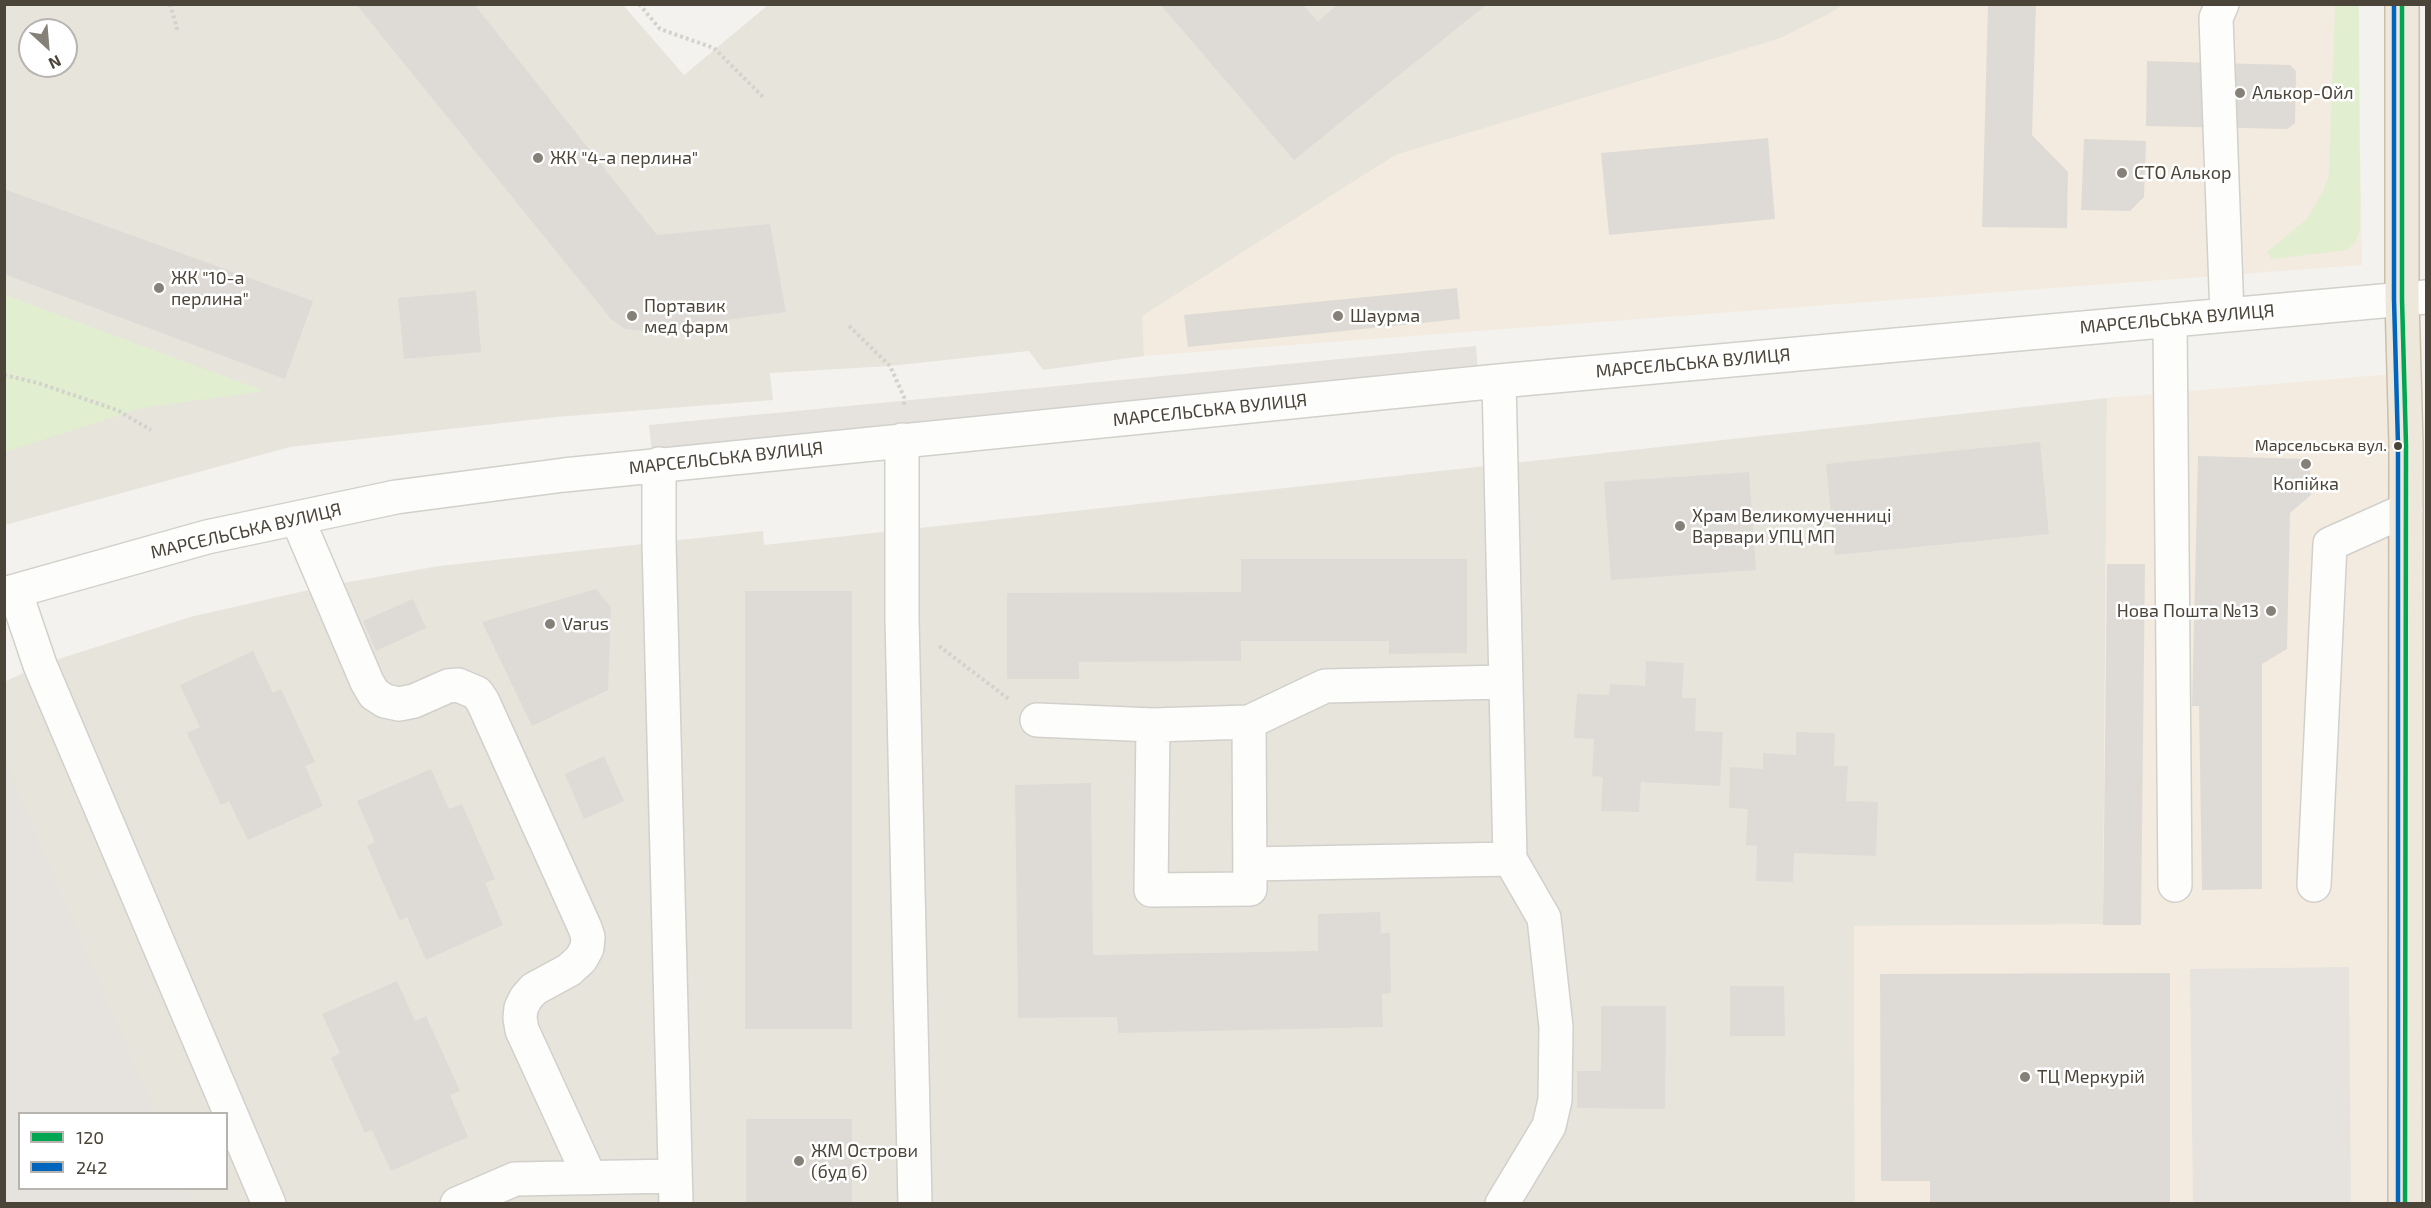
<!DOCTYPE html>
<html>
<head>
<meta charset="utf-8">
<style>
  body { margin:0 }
  #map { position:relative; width:2431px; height:1208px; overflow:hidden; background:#f4f2ee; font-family:"Exo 2",sans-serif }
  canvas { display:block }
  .frame { position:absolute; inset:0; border:6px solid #4b4439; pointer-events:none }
  .legend { position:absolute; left:18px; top:1112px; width:210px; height:78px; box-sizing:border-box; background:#fff; border:2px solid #b7b4b0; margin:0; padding:8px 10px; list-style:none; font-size:18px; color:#4b4439 }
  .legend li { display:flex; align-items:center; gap:12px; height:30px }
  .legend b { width:30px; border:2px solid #b7b4b0 }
  .north { position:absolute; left:18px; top:18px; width:60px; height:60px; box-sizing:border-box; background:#fff; border:2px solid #b7b4b0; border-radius:50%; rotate:154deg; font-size:16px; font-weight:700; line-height:24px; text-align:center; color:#4b4439 }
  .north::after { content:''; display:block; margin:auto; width:21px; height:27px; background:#868178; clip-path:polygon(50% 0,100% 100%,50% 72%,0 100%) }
</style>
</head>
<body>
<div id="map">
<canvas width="2431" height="1208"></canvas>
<div class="frame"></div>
<ul class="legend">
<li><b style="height:8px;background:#00a651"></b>120</li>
<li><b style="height:8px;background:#0065bd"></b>242</li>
</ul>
<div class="north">N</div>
</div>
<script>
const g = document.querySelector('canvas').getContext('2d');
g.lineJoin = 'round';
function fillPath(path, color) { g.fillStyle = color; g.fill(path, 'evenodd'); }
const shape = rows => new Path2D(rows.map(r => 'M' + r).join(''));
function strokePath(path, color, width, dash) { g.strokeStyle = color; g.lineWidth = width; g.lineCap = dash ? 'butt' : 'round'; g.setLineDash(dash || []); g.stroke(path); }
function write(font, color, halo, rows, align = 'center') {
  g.font = font + ' "Exo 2",sans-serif'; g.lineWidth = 5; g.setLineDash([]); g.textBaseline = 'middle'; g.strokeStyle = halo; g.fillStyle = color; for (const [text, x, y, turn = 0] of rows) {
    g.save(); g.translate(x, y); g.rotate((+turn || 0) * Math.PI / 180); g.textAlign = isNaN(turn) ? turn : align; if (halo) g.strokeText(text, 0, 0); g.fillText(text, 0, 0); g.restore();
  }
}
fillPath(shape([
  [5,5,623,5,684,75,768,5,1842,5,1833,12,1781,38,1143,316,1144,356,1043,370,1029,351,890,366,770,373,773,400,556,417,290,447,5,525],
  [30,30,66,30,66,66,30,66],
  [2107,398,2103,925,1854,926,1855,1203,5,1203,4,682,40,665,190,617,326,586,439,566,763,531,764,545],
  [20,1114,226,1114,226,1188,20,1188]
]), '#e7e4dc');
fillPath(shape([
  [1842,5,2358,5,2362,265,1144,356,1142,316,1395,155,1781,38,1833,12],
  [2405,373,2405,1203,1855,1203,1854,926,2103,924,2107,398]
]), '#f3ebdf');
fillPath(shape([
  [2335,5,2359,5,2360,229,2356,241,2347,250,2272,259,2267,252,2307,219,2323,191,2329,175],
  [4,295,5,295,264,391,142,408,5,452]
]), '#e1eecf');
fillPath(shape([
  [1476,346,1478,373,652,453,649,425],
  [5,760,155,1113,20,1114,20,1188,187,1189,193,1203,5,1203],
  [2349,967,2351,1203,2193,1203,2190,969]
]), '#e6e3df');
fillPath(shape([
  [356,4,474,4,657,235,770,224,786,312,643,331,625,329,611,319],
  [1160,4,1302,4,1318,22,1338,4,1487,4,1294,160],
  [1988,4,2036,4,2032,135,2068,172,2067,228,1982,227],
  [2147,61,2290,65,2296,71,2295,123,2287,129,2146,126],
  [1768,138,1775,219,1609,235,1601,153],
  [2084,139,2146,141,2144,197,2130,211,2081,210],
  [4,189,313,301,285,379,4,274],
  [1457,288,1460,319,1188,347,1184,315],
  [476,291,481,352,404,359,398,298],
  [2040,442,2049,534,1835,555,1826,464],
  [2198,456,2310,459,2311,495,2290,513,2287,649,2262,664,2262,889,2202,890,2199,706,2192,706],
  [1749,472,1756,570,1611,580,1604,482],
  [1241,559,1467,559,1467,653,1389,654,1389,641,1241,641,1241,661,1079,662,1079,679,1007,679,1007,593,1241,592],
  [2107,564,2145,564,2141,925,2103,925],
  [596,589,611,607,608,690,532,726,482,622],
  [745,591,852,591,852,1029,745,1029],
  [413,599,426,628,376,651,363,621],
  [253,651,273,693,281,689,315,762,305,766,323,806,248,840,229,801,221,805,187,733,200,727,180,685],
  [1646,661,1684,663,1682,698,1696,698,1695,731,1723,732,1720,786,1641,782,1639,812,1601,811,1603,777,1592,776,1594,739,1574,738,1577,694,1609,695,1610,684,1645,686],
  [1796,732,1835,733,1834,766,1848,766,1846,801,1878,802,1876,856,1794,853,1793,882,1756,881,1757,846,1746,845,1748,809,1729,808,1730,767,1763,769,1763,753,1796,755],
  [604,756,624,801,584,819,565,774],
  [431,769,449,809,462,804,495,879,485,883,503,925,426,960,407,917,400,921,367,846,375,842,357,801],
  [1091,783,1093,955,1318,951,1318,914,1380,912,1381,933,1390,933,1391,993,1382,994,1383,1027,1118,1033,1117,1017,1018,1018,1015,785],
  [2170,973,2170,1203,1930,1203,1930,1181,1881,1181,1880,974],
  [397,981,415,1021,426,1016,460,1091,450,1095,468,1137,391,1171,372,1130,365,1133,348,1095,331,1058,340,1053,322,1014],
  [1730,986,1784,986,1785,1036,1730,1036],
  [1601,1006,1666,1006,1665,1109,1577,1108,1577,1071,1601,1071],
  [746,1119,852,1119,852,1203,746,1203]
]), '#dedbd6');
const minor = shape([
  [2222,4,2216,18,2227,315],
  [2170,320,2175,885],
  [1499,381,1510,859,1544,918,1556,1027,1555,1100,1549,1126,1502,1204],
  [902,440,902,618,915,1204],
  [659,464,659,542,676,1204],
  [297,518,367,682,374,694,385,701,399,704,414,701,448,686,458,685,477,693,483,702,585,928,588,937,587,948,581,959,569,970,534,989,526,998,521,1008,520,1018,522,1030,590,1178],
  [15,591,40,665,269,1204],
  [4,594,207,537,396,497,564,475,1499,381,2426,297],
  [1037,720,1153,725,1249,722,1325,686,1504,682],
  [1153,725,1151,890,1250,889,1249,722],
  [1251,864,1510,859],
  [2314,885,2330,544,2406,510],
  [457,1204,515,1179,675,1176]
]);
const highway = shape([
  [2402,4,2402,299,2406,445,2405,1204]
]);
strokePath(minor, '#d2d0cb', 36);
strokePath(highway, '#ccbfa9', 36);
strokePath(shape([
  [170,4,178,32],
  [639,4,660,29,714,48,763,97],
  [849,326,890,366,904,397,904,407],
  [4,375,38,383,117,410,151,430],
  [939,646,1010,700]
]), '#d3d2cc', 4, [3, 3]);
strokePath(minor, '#fdfdfc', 33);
strokePath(highway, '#ede8db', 33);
strokePath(shape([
  [2402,4,2402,299,2406,445,2405,1204]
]), '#00a651', 4.5);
strokePath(shape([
  [2394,4,2394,299,2398,445,2398,1204]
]), '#0065bd', 4.5);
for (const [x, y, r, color] of [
  [2240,93,6,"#868178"],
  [538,158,6,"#868178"],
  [2122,173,6,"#868178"],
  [159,288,6,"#868178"],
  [632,316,6,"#868178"],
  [1338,316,6,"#868178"],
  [2398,446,5,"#4b4439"],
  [2306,464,6,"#868178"],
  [1680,526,6,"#868178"],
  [2271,611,6,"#868178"],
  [550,624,6,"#868178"],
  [2025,1077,6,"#868178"],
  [799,1161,6,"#868178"]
]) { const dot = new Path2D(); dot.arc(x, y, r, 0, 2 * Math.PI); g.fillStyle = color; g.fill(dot); strokePath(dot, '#fff', 2); }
write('16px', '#4b4439', '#fff', [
  ["Марсельська вул.",2387,446]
], 'right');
write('18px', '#4b4439', '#fff', [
  ["Алькор-Ойл",2252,93],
  ["ЖК \"4-а перлина\"",550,158],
  ["СТО Алькор",2134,173],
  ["ЖК \"10-а",171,278],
  ["перлина\"",171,299],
  ["Портавик",644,306],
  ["мед фарм",644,327],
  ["Шаурма",1350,316],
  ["Копійка",2306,484,"center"],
  ["Храм Великомученниці",1692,516],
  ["Варвари УПЦ МП",1692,537],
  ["Нова Пошта №13",2259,611,"right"],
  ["Varus",562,624],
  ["ТЦ Меркурій",2037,1077],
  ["ЖМ Острови",811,1151],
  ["(буд 6)",811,1172]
], 'left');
write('18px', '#4b4439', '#fff', [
  ["МАРСЕЛЬСЬКА ВУЛИЦЯ",2177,319,-5],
  ["МАРСЕЛЬСЬКА ВУЛИЦЯ",1693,363,-5],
  ["МАРСЕЛЬСЬКА ВУЛИЦЯ",1210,410,-6],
  ["МАРСЕЛЬСЬКА ВУЛИЦЯ",726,458,-6],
  ["МАРСЕЛЬСЬКА ВУЛИЦЯ",246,531,-13]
]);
</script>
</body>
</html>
